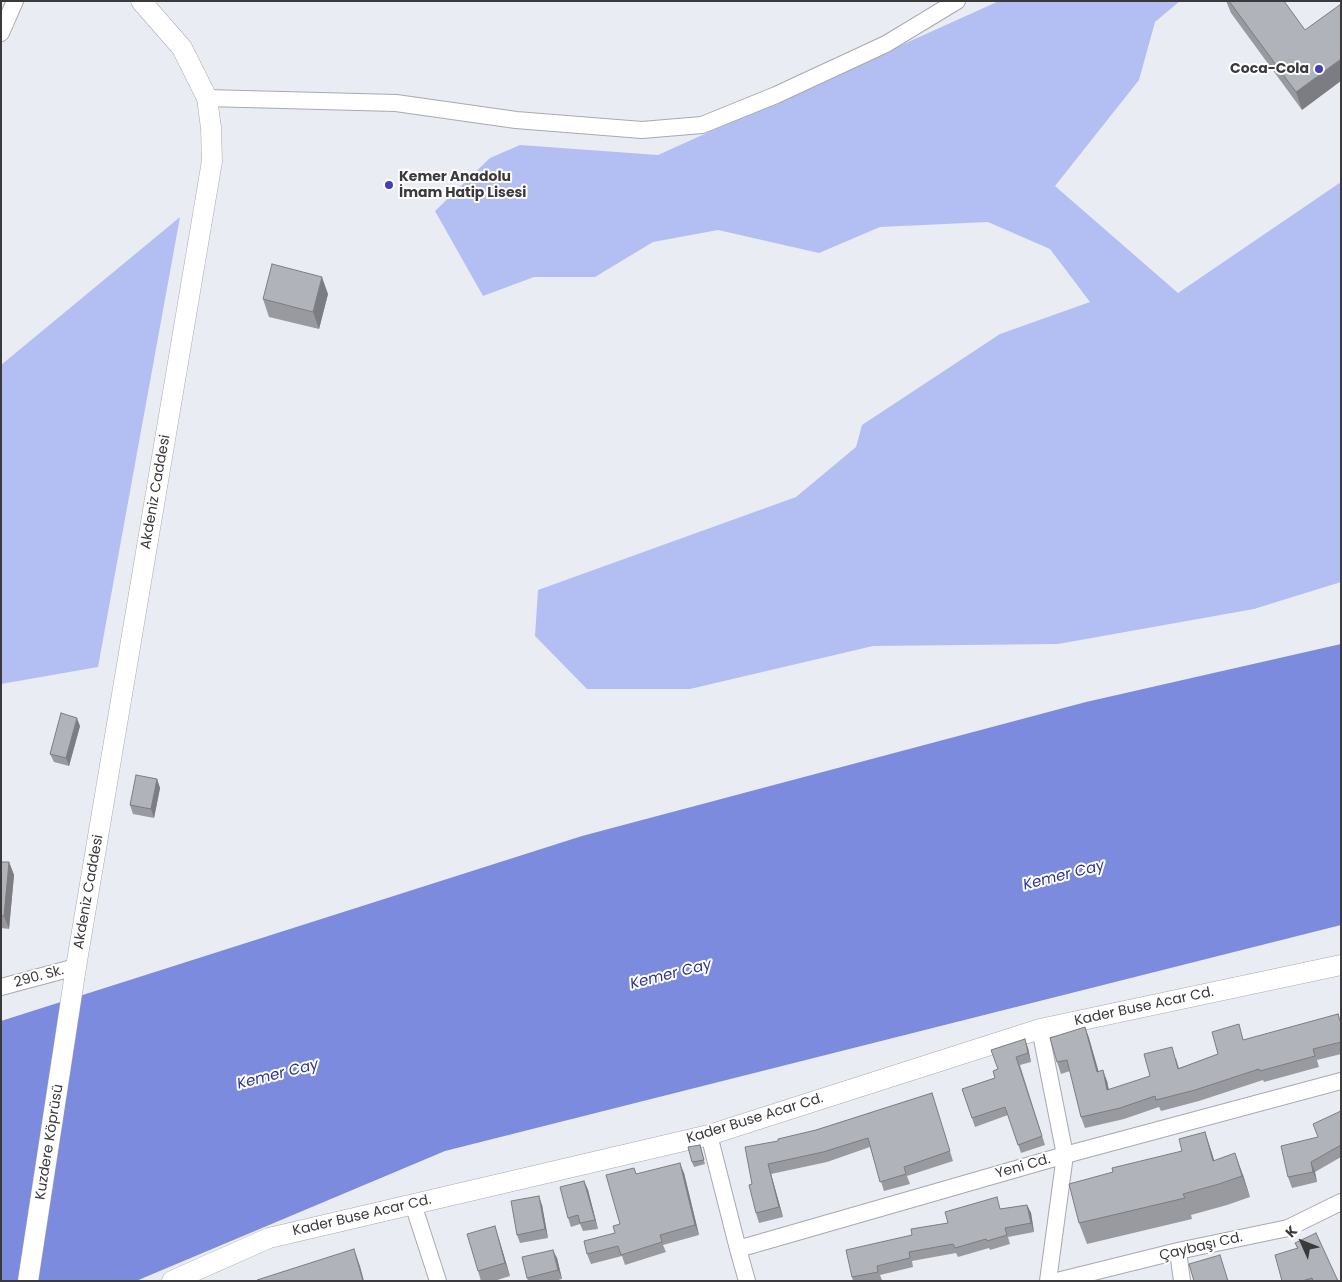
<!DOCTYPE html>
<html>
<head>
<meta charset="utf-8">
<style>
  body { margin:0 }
  #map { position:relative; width:1342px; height:1282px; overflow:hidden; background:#eaecf4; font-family:Poppins,sans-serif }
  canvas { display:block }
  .frame { position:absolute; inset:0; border:2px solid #3a3a3d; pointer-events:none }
  .north { position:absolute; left:1277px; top:1217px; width:50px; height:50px; -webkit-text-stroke:4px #fff; paint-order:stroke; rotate:314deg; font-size:14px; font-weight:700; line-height:20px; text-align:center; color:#3a3a3d }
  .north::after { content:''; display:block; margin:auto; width:18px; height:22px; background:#3a3a3d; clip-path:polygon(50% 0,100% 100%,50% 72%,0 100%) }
</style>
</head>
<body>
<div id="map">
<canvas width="1342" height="1282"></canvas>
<div class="frame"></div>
<div class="north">K</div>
</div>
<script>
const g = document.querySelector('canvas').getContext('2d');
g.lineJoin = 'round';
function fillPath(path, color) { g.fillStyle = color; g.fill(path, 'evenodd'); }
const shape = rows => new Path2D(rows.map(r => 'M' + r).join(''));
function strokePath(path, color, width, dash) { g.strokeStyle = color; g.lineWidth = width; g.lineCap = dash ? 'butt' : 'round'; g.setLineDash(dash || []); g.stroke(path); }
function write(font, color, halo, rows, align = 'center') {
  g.font = font + ' Poppins,sans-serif'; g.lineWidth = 4; g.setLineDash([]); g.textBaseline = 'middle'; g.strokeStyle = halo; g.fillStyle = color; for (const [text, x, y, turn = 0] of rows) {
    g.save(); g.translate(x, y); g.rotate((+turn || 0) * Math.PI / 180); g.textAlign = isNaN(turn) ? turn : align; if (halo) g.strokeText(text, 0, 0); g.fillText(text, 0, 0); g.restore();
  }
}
fillPath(shape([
  [999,1,1180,1,1155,22,1139,80,1055,186,1178,293,1341,182,1341,582,1254,609,1058,644,873,646,690,689,587,689,535,636,538,590,796,497,856,447,862,425,1000,334,1090,302,1050,249,988,222,880,227,819,253,718,230,653,242,595,277,534,277,483,296,435,211,490,158,520,145,658,155],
  [180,217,98,667,1,684,1,365]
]), '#b3bff3');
fillPath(shape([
  [1341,644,1341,925,445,1151,136,1281,1,1281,1,1021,582,836,1086,702]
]), '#7c8bde');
const minor = shape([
  [1,33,15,1],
  [207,98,396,103,516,120,642,130,702,125,776,95,886,44,957,1],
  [1,987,76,967],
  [1040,1029,1065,1155,1048,1281],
  [709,1135,738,1249],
  [413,1204,438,1281],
  [1178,1251,1182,1281],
  [747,1281,738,1249,1065,1155,1341,1081],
  [1057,1281,1178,1251,1288,1228,1341,1202]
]);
const tertiary = shape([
  [28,1281,76,967,212,161,211,128,207,98,182,48,141,1],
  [172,1281,269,1238,709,1135,1040,1029,1341,965]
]);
strokePath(minor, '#a7a9b0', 18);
strokePath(tertiary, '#a7a9b0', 21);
strokePath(minor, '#fff', 16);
strokePath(tertiary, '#fff', 20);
fillPath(shape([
  [1226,1,1284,1,1302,110,1231,13],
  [328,294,319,329,269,317,263,299],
  [80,726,69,766,54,762,50,754],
  [157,779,160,788,154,818,133,814,130,805],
  [1,862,9,862,14,875,9,929,1,928],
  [1341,1021,1341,1054,1317,1060,1319,1067,1264,1082,1263,1080,1199,1101,1161,1111,1159,1107,1124,1119,1085,1128,1081,1117,1070,1071,1061,1074,1057,1062,1085,1027,1089,1038,1098,1071,1107,1081,1109,1090,1150,1076,1176,1058,1179,1068,1218,1054,1244,1040],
  [1028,1048,1031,1062,1020,1065,1045,1145,1021,1153,1008,1115,975,1127,962,1089,995,1078,998,1069],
  [932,1093,953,1161,907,1176,910,1184,884,1191,870,1147,827,1162,771,1174,783,1217,759,1223,756,1213,752,1184,778,1141,816,1130],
  [1341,1111,1341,1157,1315,1172,1317,1182,1292,1188,1288,1177,1318,1137],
  [1205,1132,1214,1160,1243,1175,1250,1197,1227,1205,1191,1215,1192,1219,1087,1244,1079,1223,1113,1172,1182,1151],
  [700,1145,705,1164,694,1167,692,1162],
  [634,1168,636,1174,684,1173,699,1235,663,1245,666,1252,625,1265,622,1256,591,1264,587,1254,615,1233,620,1224],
  [584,1181,588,1190,598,1229,583,1231,580,1224,571,1227,568,1218],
  [542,1205,548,1238,520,1243,517,1235],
  [1027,1205,1031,1213,1034,1232,1008,1237,1010,1244,990,1250,989,1248,958,1257,956,1253,912,1261,913,1267,880,1275,882,1280,853,1281,852,1277,912,1235,948,1223,1001,1209],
  [499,1239,510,1276,494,1281,481,1281,478,1271],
  [1295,1243,1338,1281,1282,1281,1297,1248],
  [557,1258,562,1279,554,1281,528,1281,527,1278]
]), '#989aa0');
fillPath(shape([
  [1341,59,1341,81,1302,110,1296,92],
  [322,277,328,294,319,329,313,312],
  [77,718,80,726,69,766,66,758],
  [157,779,160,788,154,818,151,809],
  [9,862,14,875,9,929,4,916],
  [1085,1027,1089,1038,1102,1083,1097,1072],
  [1025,1039,1028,1048,1031,1062,1028,1053],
  [1103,1070,1107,1081,1111,1101,1107,1090],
  [1205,1132,1212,1153,1220,1182,1213,1161],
  [1235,1153,1243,1175,1250,1197,1242,1176],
  [1311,1162,1315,1172,1317,1182,1313,1172],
  [680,1163,684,1173,699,1235,695,1225],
  [768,1164,771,1174,783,1217,779,1207],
  [584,1181,588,1190,598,1229,595,1220],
  [539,1196,542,1205,548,1238,545,1229],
  [1027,1205,1031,1213,1034,1232,1031,1223],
  [495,1226,499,1239,510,1276,505,1263],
  [354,1249,360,1266,364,1281,363,1281],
  [553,1250,557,1258,562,1279,558,1270]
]), '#7c7d82');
const building = shape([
  [1229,1,1284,1,1305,30,1341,4,1341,59,1296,92,1229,1],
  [272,264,322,277,313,312,263,299,272,264],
  [61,713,77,718,66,758,50,754,61,713],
  [136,775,157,779,151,809,130,805,136,775],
  [1,862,9,862,4,916,1,916,1,862],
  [1338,1014,1341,1024,1341,1042,1313,1049,1315,1056,1260,1071,1259,1069,1195,1090,1156,1100,1155,1096,1120,1108,1081,1117,1067,1060,1057,1062,1050,1038,1085,1027,1097,1072,1103,1070,1107,1090,1150,1076,1144,1054,1172,1047,1178,1069,1218,1054,1212,1032,1239,1024,1243,1040,1338,1014],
  [1025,1039,1028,1053,1016,1057,1042,1136,1018,1145,1005,1107,972,1118,962,1089,995,1078,993,1071,998,1069,991,1050,1025,1039],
  [932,1093,950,1151,904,1167,906,1174,880,1182,868,1138,823,1152,768,1164,779,1207,756,1213,749,1185,752,1184,745,1147,778,1141,778,1139,816,1130,932,1093],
  [1341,1111,1341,1145,1311,1162,1313,1172,1288,1177,1281,1146,1318,1137,1313,1124,1341,1111],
  [1205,1132,1213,1161,1235,1153,1242,1176,1219,1184,1183,1194,1185,1198,1079,1223,1069,1184,1113,1172,1112,1168,1182,1151,1179,1139,1205,1132],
  [700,1145,704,1160,692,1162,688,1147,700,1145],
  [680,1163,695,1225,660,1235,662,1242,621,1255,618,1246,587,1254,584,1241,615,1233,613,1226,620,1224,606,1175,634,1168,636,1174,680,1163],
  [584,1181,595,1220,580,1223,578,1215,568,1218,560,1187,584,1181],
  [539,1196,545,1229,517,1235,511,1201,539,1196],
  [997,1197,1000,1209,1027,1205,1031,1223,1005,1228,1007,1235,987,1241,986,1239,955,1248,953,1244,909,1252,910,1258,877,1266,878,1272,852,1277,846,1250,912,1235,911,1229,948,1223,945,1212,997,1197],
  [495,1226,505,1263,478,1271,467,1234,495,1226],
  [1316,1233,1338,1281,1313,1281,1312,1278,1302,1281,1282,1281,1275,1255,1298,1248,1295,1243,1316,1233],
  [354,1249,363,1281,257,1281,257,1280,354,1249],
  [553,1250,558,1270,527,1278,522,1257,553,1250],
  [1220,1255,1228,1281,1194,1281,1189,1264,1220,1255]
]);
fillPath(building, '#b1b3ba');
strokePath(building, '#7c7d82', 1);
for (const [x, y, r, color] of [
  [1319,69,5,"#3d42b6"],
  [389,185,5,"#3d42b6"]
]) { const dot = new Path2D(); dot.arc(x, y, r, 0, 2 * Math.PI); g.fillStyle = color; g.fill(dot); strokePath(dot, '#fff', 2); }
write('bold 14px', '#3a3a3d', '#fff', [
  ["Coca-Cola",1309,69],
  ["Kemer Anadolu",399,177,"left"],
  ["İmam Hatip Lisesi",399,193,"left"]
], 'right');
write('14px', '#3a3a3d', '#fff', [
  ["Akdeniz Caddesi",156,492,-80],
  ["Akdeniz Caddesi",89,892,-80],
  ["290. Sk.",39,977,-15],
  ["Kader Buse Acar Cd.",1144,1007,-12],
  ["Kader Buse Acar Cd.",755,1119,-17],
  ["Kuzdere Köprüsü",50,1142,-81],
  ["Yeni Cd.",1023,1167,-16],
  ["Kader Buse Acar Cd.",362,1216,-13],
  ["Çaybaşı Cd.",1201,1247,-13]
]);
write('italic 15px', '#303494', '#fff', [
  ["Kemer Cay",1064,876,-14],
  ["Kemer Cay",671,975,-14],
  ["Kemer Cay",278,1075,-14]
]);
</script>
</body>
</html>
